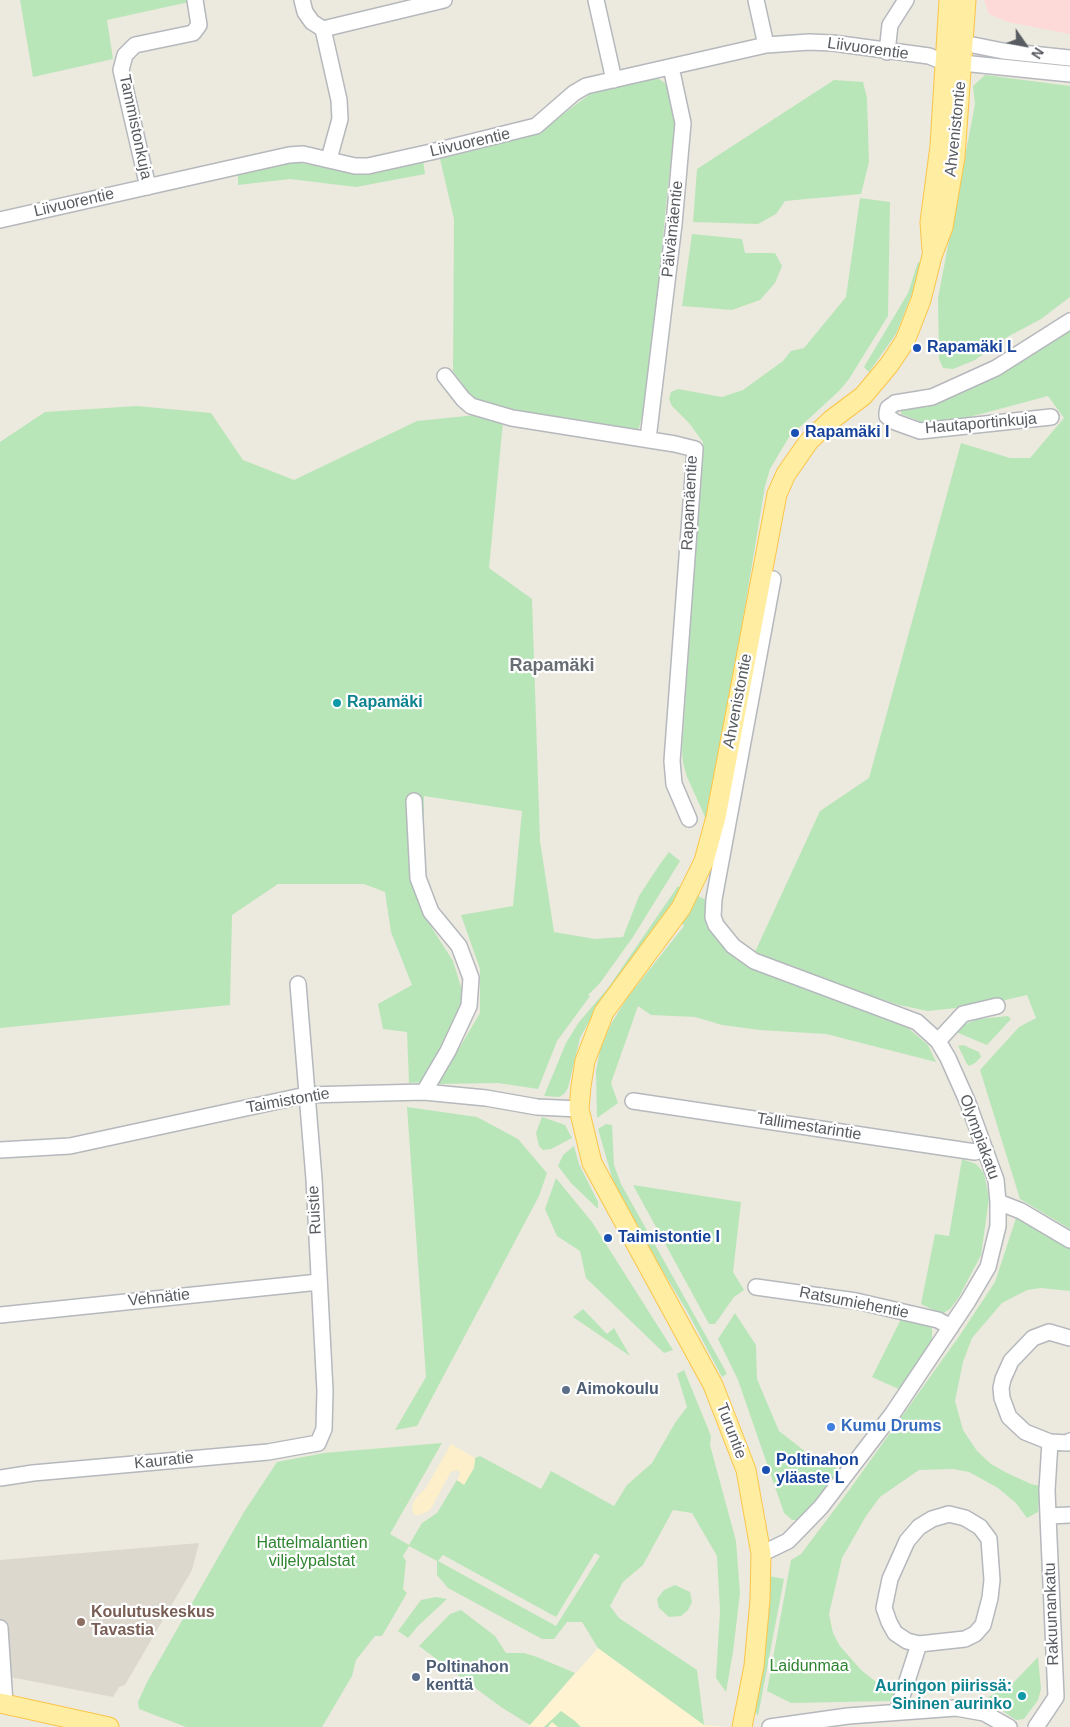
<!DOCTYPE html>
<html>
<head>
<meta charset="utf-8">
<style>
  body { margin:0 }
  #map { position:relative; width:1070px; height:1727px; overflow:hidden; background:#ece9de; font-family:Arial,sans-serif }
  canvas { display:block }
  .north { position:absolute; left:1000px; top:20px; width:50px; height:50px; -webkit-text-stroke:4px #fff; paint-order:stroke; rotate:123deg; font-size:14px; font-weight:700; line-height:20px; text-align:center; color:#585c61 }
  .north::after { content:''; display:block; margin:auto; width:18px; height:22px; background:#585c61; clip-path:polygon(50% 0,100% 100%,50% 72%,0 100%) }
</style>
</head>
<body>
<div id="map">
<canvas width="1070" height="1727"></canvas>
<div class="north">N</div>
</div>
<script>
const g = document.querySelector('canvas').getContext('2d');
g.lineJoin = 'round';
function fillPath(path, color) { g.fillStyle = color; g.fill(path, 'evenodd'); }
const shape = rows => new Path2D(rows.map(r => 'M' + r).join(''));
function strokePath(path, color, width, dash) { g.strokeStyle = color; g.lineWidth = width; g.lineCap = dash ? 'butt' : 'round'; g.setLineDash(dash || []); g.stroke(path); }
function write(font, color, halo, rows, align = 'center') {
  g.font = font + ' Arial,sans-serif'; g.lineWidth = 4.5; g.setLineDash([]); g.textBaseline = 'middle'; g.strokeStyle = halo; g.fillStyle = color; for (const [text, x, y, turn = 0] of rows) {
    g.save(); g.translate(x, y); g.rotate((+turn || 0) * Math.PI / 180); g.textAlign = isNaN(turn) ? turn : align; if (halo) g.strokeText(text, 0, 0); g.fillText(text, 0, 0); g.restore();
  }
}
fillPath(shape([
  [598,1648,704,1725,727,1727,528,1727]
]), '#fff3d1');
fillPath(shape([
  [199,1543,192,1570,125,1685,119,1687,113,1697,0,1675,0,1560]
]), '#dcd8cd');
fillPath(shape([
  [984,0,1070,0,1070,34,1008,22,989,14]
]), '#fddad7');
fillPath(shape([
  [20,0,189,0,189,2,107,20,113,59,33,77],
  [985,75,1070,86,1070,297,1041,319,1009,336,975,360,953,369,943,368,939,359,938,298,975,104,973,86],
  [657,78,667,84,676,122,668,186,647,400,638,431,511,410,474,400,453,371,454,219,440,159,537,134,590,94],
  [834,80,863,82,867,98,869,162,861,194,785,201,776,214,758,224,693,222,697,169],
  [423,160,425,174,356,187,290,179,238,185,238,174,296,162,347,172],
  [860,198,890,202,888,316,849,379,839,391,789,437,770,469,765,486,717,776,706,819,687,777,683,763,682,750,703,442,689,423,672,406,669,399,671,392,678,389,722,397,743,390,783,361,791,351,804,348,846,297],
  [692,234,742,239,745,253,775,253,782,266,775,283,760,300,732,310,682,306],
  [918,262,921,263,916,284,896,334,869,372,864,367,908,293],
  [1070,325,1070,1229,1020,1199,980,1070,1019,1027,1036,1018,1027,995,984,1005,928,1011,899,1005,775,963,754,954,820,811,869,778,961,443,1010,458,1030,458,1064,418,1048,396,962,419,941,420,927,424,901,414,902,405,925,406,953,393],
  [137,406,211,413,243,460,294,480,417,421,476,415,503,422,489,568,532,599,540,841,554,932,595,939,623,937,639,896,660,864,669,852,680,861,633,937,600,983,588,995,590,996,557,1041,538,1089,498,1083,438,1084,480,1013,480,969,461,915,513,906,522,811,424,796,423,914,453,961,464,997,424,1082,409,1083,407,1032,383,1029,378,1004,412,985,391,932,385,892,364,884,278,884,232,915,230,1005,0,1028,0,442,45,412],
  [678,886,682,888,663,918,590,1020,580,1038,568,1088,564,1094,559,1097,544,1096,566,1043,579,1022,608,988],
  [698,896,708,901,706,925,726,948,754,970,908,1028,928,1045,936,1062,826,1034,760,1030,722,1025,695,1017,651,1015,638,1006,611,1083,618,1103,597,1118,596,1071,600,1050,611,1024,627,998,684,926,682,923],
  [1008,1016,1011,1019,987,1045,956,1032,962,1025,979,1019],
  [963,1045,979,1052,981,1057,975,1063,969,1066,967,1064,958,1046],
  [407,1107,477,1117,518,1139,547,1173,539,1196,417,1426,395,1430,426,1377],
  [542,1117,565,1125,572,1138,551,1149,543,1150,539,1146,536,1133],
  [606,1124,612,1125,614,1165,621,1184,725,1370,727,1374,722,1377,687,1311,631,1219,613,1181,598,1129],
  [574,1146,579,1164,598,1202,598,1209,571,1183,558,1166,563,1155],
  [962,1159,976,1164,984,1173,989,1198,986,1220,981,1255,959,1297,950,1309,942,1314,921,1304,935,1234,949,1236],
  [556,1178,592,1222,673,1350,664,1353,586,1278,580,1251,557,1236,545,1209],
  [633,1185,741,1202,733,1272,744,1290,734,1297,715,1324,709,1324],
  [1017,1215,1070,1245,1070,1291,1041,1288,1027,1290,1002,1303,972,1338,963,1362,955,1401,963,1430,977,1451,991,1464,1007,1473,1031,1484,1040,1486,1038,1512,1027,1518,1016,1503,998,1488,969,1472,953,1469,919,1470,880,1497,866,1516,842,1558,829,1614,833,1633,840,1646,861,1670,875,1681,895,1690,891,1701,791,1703,767,1691,791,1560,801,1554,850,1489,960,1335,995,1282],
  [583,1309,607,1334,614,1328,630,1356,573,1317],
  [735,1313,756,1345,757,1379,779,1431,811,1456,843,1471,801,1520,792,1520,784,1513,738,1380,718,1339],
  [902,1317,928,1324,932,1329,932,1339,903,1391,872,1377],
  [684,1370,711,1436,710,1445,736,1541,740,1593,733,1652,726,1692,716,1678,720,1611,717,1556,692,1513,673,1510,643,1565,623,1582,610,1606,619,1618,697,1670,704,1725,598,1648,582,1622,567,1622,554,1639,542,1639,448,1588,437,1575,437,1561,409,1546,403,1556,406,1561,403,1589,407,1593,382,1636,375,1636,356,1660,352,1676,322,1727,186,1727,139,1709,138,1702,147,1682,244,1512,277,1462,324,1453,442,1443,390,1534,409,1545,422,1523,437,1513,457,1480,464,1484,474,1468,475,1458,480,1456,541,1489,551,1471,614,1506,627,1485,652,1463,675,1423,687,1407,677,1374],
  [595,1553,600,1556,556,1626,438,1561,443,1555,556,1617],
  [769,1576,784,1579,758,1716,753,1708],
  [675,1585,690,1592,692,1602,688,1610,681,1616,669,1617,659,1608,657,1599,664,1590],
  [436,1597,447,1599,418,1626,408,1638,398,1631,421,1600],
  [461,1610,495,1636,506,1653,524,1653,537,1657,575,1673,530,1725,501,1707,419,1646,450,1614],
  [1038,1657,1041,1689,1038,1700,1024,1719,1016,1720,985,1699,1013,1683],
  [561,1711,575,1721,581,1727,558,1727,552,1722,548,1727,544,1727]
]), '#b9e6b8');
fillPath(shape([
  [451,1444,475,1458,474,1468,464,1485,457,1480,460,1474,458,1470,451,1472,430,1510,420,1515,414,1515,412,1507,415,1499,426,1488]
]), '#fcefc9');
const minor = shape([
  [302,0,305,12,312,22,323,29,339,100,340,119,329,159],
  [596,0,614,80],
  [756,0,766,45],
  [323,29,444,0],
  [963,43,1003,51,1070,58],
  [887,52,890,25,906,0],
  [962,63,1070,74],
  [148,187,121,70,125,55,135,45,193,33,199,25,195,0],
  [0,220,289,155,303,154,355,166,368,166,431,152,536,126,574,93,586,86,766,45,809,42,833,43,929,56,946,63],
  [445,376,463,399,471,406,512,418,675,444,695,449,672,761,674,784,689,819],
  [1051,417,920,431,895,422,887,416,887,413,888,408,895,403,932,397,996,368,1070,321],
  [648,439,674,224,683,123,671,67],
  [414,801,418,878,431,912,459,946,471,978,469,1006,448,1051,424,1092],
  [938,1041,963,1014,997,1006],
  [633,1101,975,1152,985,1149],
  [0,1150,70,1146,306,1095,424,1092,486,1098,537,1107,579,1109],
  [998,1202,1021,1211,1070,1240],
  [756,1287,856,1301,938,1320,951,1327],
  [0,1315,319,1282],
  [1070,1338,1049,1332,1033,1338,1011,1361,1003,1379,1001,1388,1002,1398,1009,1417,1025,1432,1050,1442,1067,1443,1070,1441],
  [0,1478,33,1473,268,1452,318,1443,324,1429,325,1391,314,1179,298,984],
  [1048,1516,1047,1490,1050,1442],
  [761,1554,788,1541,821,1507,893,1413,968,1301,988,1267,998,1226,998,1202,996,1180,968,1103,948,1058,938,1041,917,1022,754,961,733,946,716,925,713,917,714,899,773,579],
  [0,1628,5,1704],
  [897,1712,919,1644,907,1641,895,1633,889,1622,884,1608,890,1579,907,1541,919,1527,932,1519,949,1514,965,1518,980,1527,989,1539,992,1580,990,1598,983,1625,975,1634,965,1639,919,1644],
  [770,1727,848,1716,956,1708,984,1713,1009,1727],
  [1036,1727,1056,1697,1048,1516,1070,1515]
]);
const major = shape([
  [932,250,930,222,940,146,949,0],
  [0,1703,109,1727],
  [742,1727,754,1666,760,1600,761,1554,746,1470,713,1385,592,1163,579,1109,581,1086,585,1061,604,1012,681,908,704,861,716,817,777,494,786,474,809,441,831,420,863,396,889,365,905,341,921,300,932,256,943,227,955,157,966,0]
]);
strokePath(minor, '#b5b8bd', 18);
strokePath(major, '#fbc549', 21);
strokePath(minor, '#fff', 15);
strokePath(major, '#ffeda1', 19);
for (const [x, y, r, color] of [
  [917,348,5,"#1a4fb4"],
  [795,433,5,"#1a4fb4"],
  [337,703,5,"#0f9aa8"],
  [608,1238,5,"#1a4fb4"],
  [566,1390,5,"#5c6f8a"],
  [831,1427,5,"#3f7fe0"],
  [766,1470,5,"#1a4fb4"],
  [81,1622,5,"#8d6e63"],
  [416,1677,5,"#5c6f8a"],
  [1022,1696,5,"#0f9aa8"]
]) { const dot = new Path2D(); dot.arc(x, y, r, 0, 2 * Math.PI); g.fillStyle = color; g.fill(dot); strokePath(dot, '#fff', 2); }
write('16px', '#585c61', '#fff', [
  ["Liivuorentie",868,49,8],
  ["Tammistonkuja",135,127,78],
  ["Ahvenistontie",956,129,-84],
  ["Liivuorentie",470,143,-13],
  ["Liivuorentie",74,203,-13],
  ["Päivämäentie",673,229,-84],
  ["Hautaportinkuja",981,424,-5],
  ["Rapamäentie",690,503,-87],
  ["Ahvenistontie",738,701,-79],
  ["Taimistontie",288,1101,-10],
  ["Tallimestarintie",809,1127,9],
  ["Olympiakatu",979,1137,70],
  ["Ruistie",315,1210,-93],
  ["Vehnätie",159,1298,-6],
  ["Ratsumiehentie",854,1303,11],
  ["Turuntie",731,1431,69],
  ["Kauratie",164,1461,-6],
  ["Rakuunankatu",1052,1614,-92]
]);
write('bold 16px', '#164399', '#fff', [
  ["Rapamäki L",927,348],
  ["Rapamäki I",805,433],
  ["Taimistontie I",618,1238],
  ["Poltinahon",776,1461],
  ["yläaste L",776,1479]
], 'left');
write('bold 16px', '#0d838f', '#fff', [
  ["Rapamäki",347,703],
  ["Auringon piirissä:",1012,1687,"right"],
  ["Sininen aurinko",1012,1705,"right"]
], 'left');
write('bold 16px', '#4e5e75', '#fff', [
  ["Aimokoulu",576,1390],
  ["Poltinahon",426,1668],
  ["kenttä",426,1686]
], 'left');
write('bold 16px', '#366cbe', '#fff', [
  ["Kumu Drums",841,1427]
], 'left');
write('16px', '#2e832f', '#fff', [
  ["Hattelmalantien",312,1544],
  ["viljelypalstat",312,1562],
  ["Laidunmaa",809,1667]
]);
write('bold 16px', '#785e54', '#fff', [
  ["Koulutuskeskus",91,1613],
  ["Tavastia",91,1631]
], 'left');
write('bold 18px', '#686e73', '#fff', [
  ["Rapamäki",552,666]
]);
</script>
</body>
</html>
